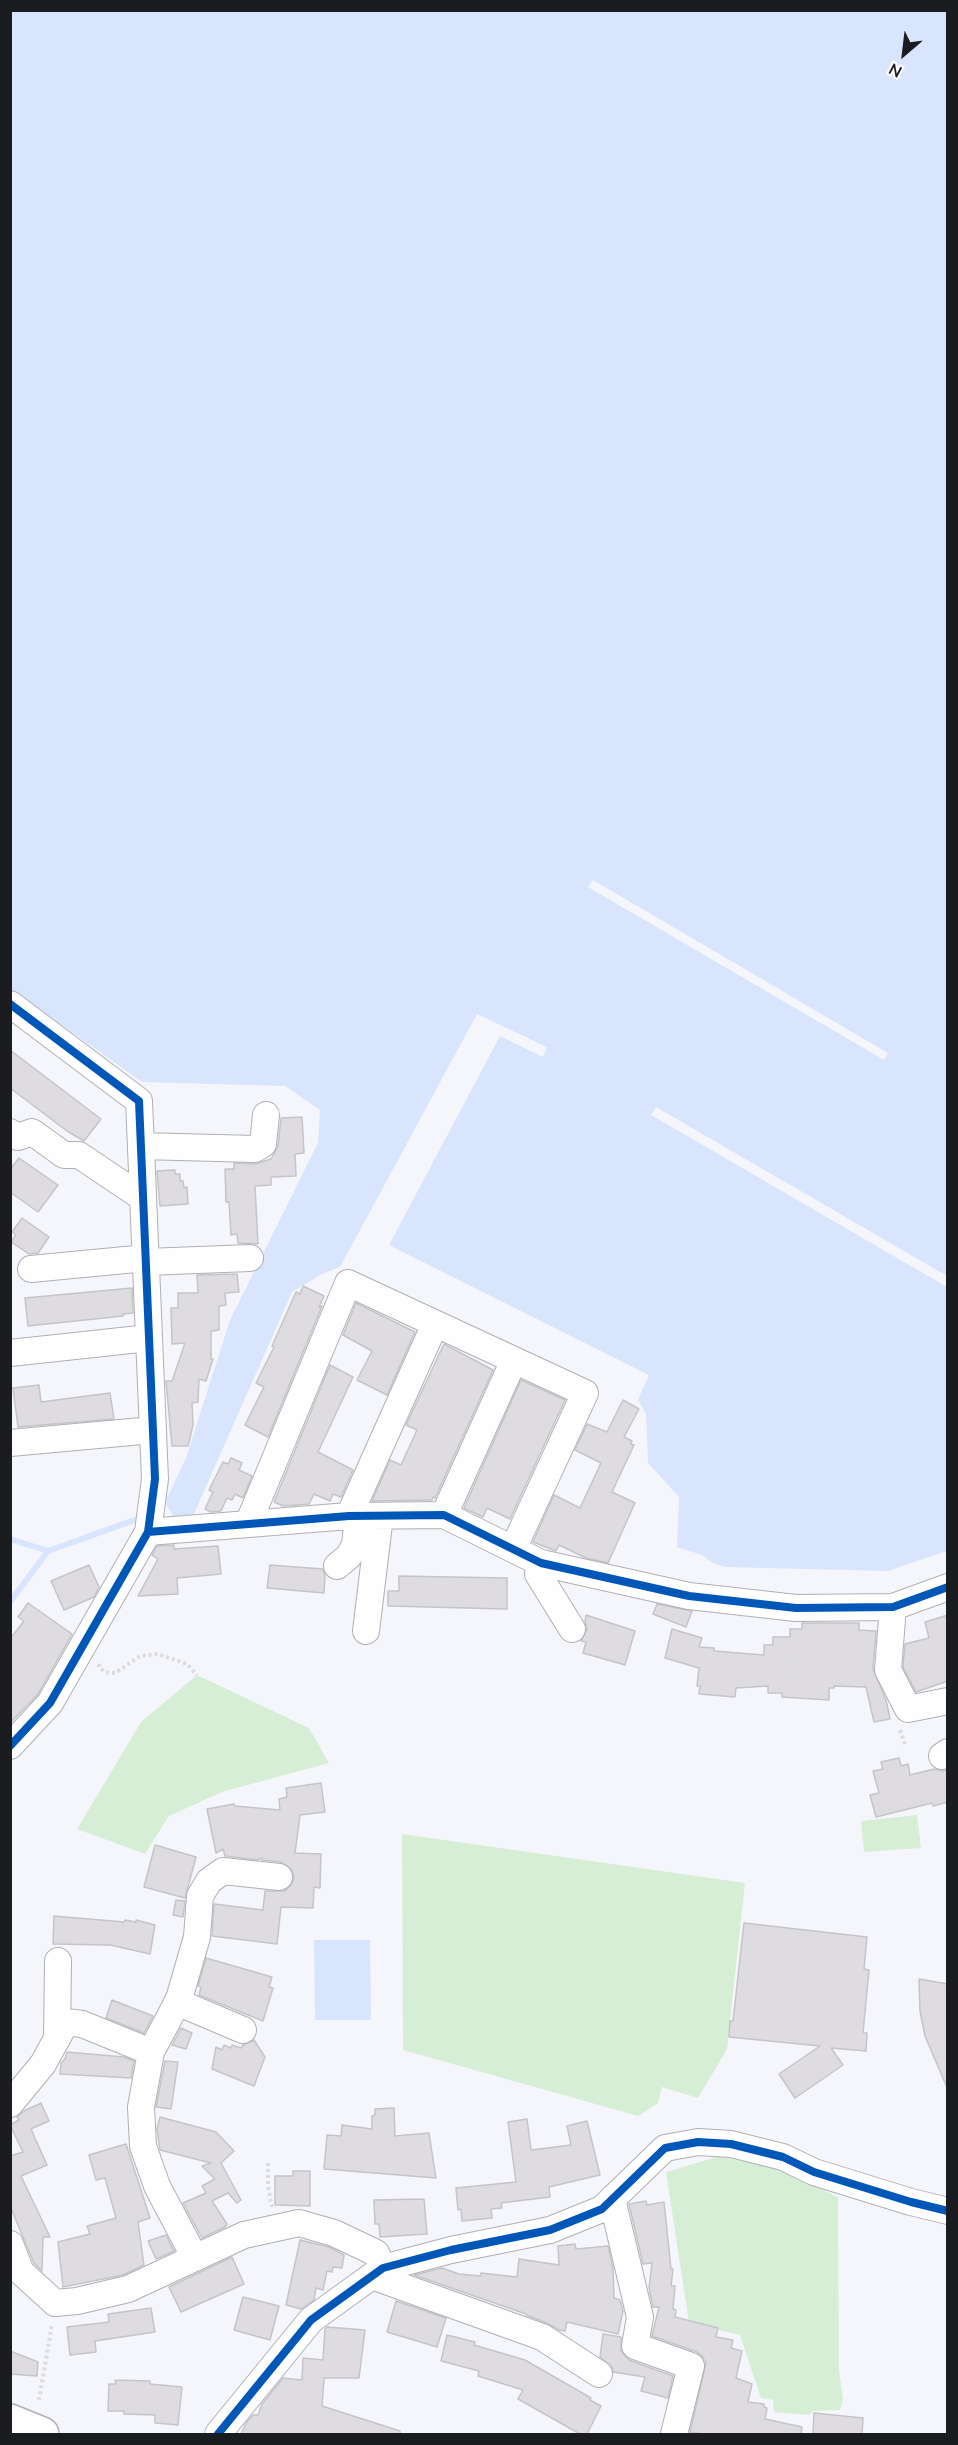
<!DOCTYPE html>
<html>
<head>
<meta charset="utf-8">
<style>
  body { margin:0 }
  #map { position:relative; width:958px; height:2445px; overflow:hidden; background:#f5f6fb; font-family:"Nunito Sans",sans-serif }
  canvas { display:block }
  .frame { position:absolute; inset:0; border:12px solid #1b1c20; pointer-events:none }
  .north { position:absolute; left:874px; top:24px; width:60px; height:60px; -webkit-text-stroke:4px #fff; paint-order:stroke; rotate:208deg; font-size:16px; font-weight:700; line-height:24px; text-align:center; color:#1b1c20 }
  .north::after { content:''; display:block; margin:auto; width:21px; height:27px; background:#1b1c20; clip-path:polygon(50% 0,100% 100%,50% 72%,0 100%) }
</style>
</head>
<body>
<div id="map">
<canvas width="958" height="2445"></canvas>
<div class="frame"></div>
<div class="north">N</div>
</div>
<script>
const g = document.querySelector('canvas').getContext('2d');
g.lineJoin = 'round';
function fillPath(path, color) { g.fillStyle = color; g.fill(path, 'evenodd'); }
const shape = rows => new Path2D(rows.map(r => 'M' + r).join(''));
function strokePath(path, color, width, dash) { g.strokeStyle = color; g.lineWidth = width; g.lineCap = dash ? 'butt' : 'round'; g.setLineDash(dash || []); g.stroke(path); }
fillPath(shape([
  [197,1675,309,1728,329,1763,222,1792,169,1816,145,1854,77,1829,141,1722],
  [917,1815,921,1848,864,1852,861,1821],
  [402,1834,745,1883,727,2049,698,2098,662,2087,658,2103,638,2116,403,2050],
  [720,2156,778,2169,838,2197,839,2369,843,2400,840,2410,813,2411,809,2415,774,2412,773,2400,761,2398,740,2335,689,2323,666,2172]
]), '#d7eed6');
fillPath(shape([
  [11,11,947,11,947,1276,656,1107,651,1115,947,1287,947,1551,888,1571,725,1567,713,1563,702,1555,677,1547,679,1497,648,1463,646,1414,638,1400,649,1375,389,1245,500,1036,543,1057,547,1047,477,1014,340,1267,322,1274,292,1292,193,1516,173,1516,165,1502,186,1458,230,1320,318,1143,320,1110,285,1086,142,1082,11,989],
  [314,1940,370,1940,371,2020,315,2020]
]), '#d8e5fc');
fillPath(shape([
  [593,880,888,1053,884,1060,588,887]
]), '#f5f6fb');
strokePath(shape([
  [10,1539,48,1551],
  [10,1602,48,1551,143,1517]
]), '#d8e5fc', 6);
const building = shape([
  [10,1050,101,1119,84,1141,67,1131,10,1088,10,1050],
  [302,1117,304,1153,295,1154,296,1176,271,1177,271,1185,255,1186,258,1244,238,1243,237,1234,231,1235,229,1202,226,1202,225,1169,234,1169,234,1163,255,1164,271,1159,278,1146,281,1118,302,1117],
  [19,1158,58,1185,38,1212,10,1192,10,1170,19,1158],
  [175,1170,175,1174,180,1174,180,1181,183,1181,184,1188,187,1187,188,1204,160,1206,157,1171,175,1170],
  [22,1218,49,1237,38,1253,29,1254,11,1242,16,1235,12,1232,22,1218],
  [237,1274,239,1292,225,1293,226,1305,219,1306,219,1330,211,1331,211,1359,213,1359,206,1381,199,1379,198,1402,192,1403,193,1425,188,1446,172,1446,166,1381,172,1381,185,1343,172,1344,171,1308,178,1308,178,1293,198,1293,197,1275,237,1274],
  [303,1286,324,1296,319,1307,322,1306,268,1437,245,1425,264,1387,256,1383,274,1347,272,1346,296,1292,300,1294,303,1286],
  [132,1288,133,1313,123,1314,123,1316,28,1326,25,1298,132,1288],
  [356,1303,415,1332,387,1395,357,1380,372,1351,343,1335,356,1303],
  [444,1344,493,1370,435,1498,433,1497,432,1500,372,1501,390,1460,401,1465,417,1430,406,1425,444,1344],
  [330,1365,353,1377,318,1452,353,1470,341,1497,333,1494,330,1501,314,1494,309,1504,283,1506,274,1502,330,1365],
  [521,1380,565,1400,510,1519,487,1508,483,1517,464,1508,521,1380],
  [39,1385,41,1402,110,1393,114,1419,18,1427,13,1388,39,1385],
  [623,1400,639,1409,624,1437,632,1441,631,1444,634,1445,612,1492,635,1503,608,1563,586,1558,559,1545,556,1551,533,1542,554,1495,580,1508,601,1463,575,1450,587,1424,607,1432,623,1400],
  [231,1458,242,1463,239,1470,252,1476,243,1498,235,1494,232,1500,227,1498,221,1511,211,1512,205,1509,213,1492,209,1490,223,1462,228,1464,231,1458],
  [174,1545,174,1549,218,1546,221,1574,177,1578,178,1594,138,1596,158,1559,152,1555,157,1546,174,1545],
  [89,1565,99,1587,94,1597,64,1610,51,1581,89,1565],
  [270,1565,323,1569,325,1575,324,1593,267,1588,270,1565],
  [399,1576,507,1578,507,1609,388,1606,388,1591,399,1591,399,1576],
  [28,1603,72,1634,38,1694,10,1723,10,1639,24,1621,18,1617,28,1603],
  [657,1604,692,1611,686,1627,653,1614,657,1604],
  [586,1615,635,1631,625,1665,583,1653,586,1642,581,1641,587,1629,585,1621,586,1615],
  [948,1615,948,1681,916,1692,903,1667,905,1644,929,1638,925,1622,948,1615],
  [802,1623,859,1623,859,1630,876,1631,873,1669,886,1700,890,1719,874,1722,866,1687,834,1686,834,1688,829,1688,829,1700,782,1697,782,1693,768,1693,768,1686,736,1688,735,1697,699,1694,700,1686,697,1686,699,1668,665,1658,672,1629,702,1638,699,1647,714,1648,714,1651,764,1655,764,1645,773,1645,773,1637,790,1637,790,1629,802,1629,802,1623],
  [899,1758,901,1766,908,1764,910,1775,934,1769,942,1771,948,1770,948,1802,933,1806,932,1803,876,1817,870,1795,879,1793,873,1771,883,1769,881,1762,899,1758],
  [321,1783,325,1812,300,1815,295,1853,321,1854,320,1888,314,1887,313,1908,281,1907,277,1944,212,1936,214,1904,263,1910,265,1891,285,1891,291,1885,294,1878,292,1870,281,1862,262,1860,262,1858,257,1860,225,1856,223,1849,216,1853,207,1809,234,1804,235,1806,280,1810,279,1799,287,1797,286,1788,321,1783],
  [155,1845,196,1857,185,1898,144,1887,155,1845],
  [176,1900,185,1901,183,1917,173,1915,176,1900],
  [54,1916,124,1922,125,1920,136,1922,136,1920,155,1925,150,1954,110,1945,53,1944,54,1916],
  [744,1923,867,1937,864,1969,869,1970,863,2033,867,2033,866,2051,831,2048,843,2065,795,2098,779,2074,820,2046,729,2037,730,2021,733,2021,744,1923],
  [206,1958,272,1977,269,1987,273,1988,263,2021,199,1995,201,1987,198,1986,206,1958],
  [919,1979,948,1984,948,2090,925,2036,920,2011,919,1979],
  [112,2000,153,2016,144,2033,106,2018,112,2000],
  [181,2028,192,2033,186,2049,172,2045,181,2028],
  [254,2040,265,2057,254,2086,212,2069,216,2047,222,2050,224,2045,231,2048,232,2045,241,2048,243,2045,254,2040],
  [67,2052,124,2057,134,2061,131,2078,60,2074,61,2063,65,2059,67,2052],
  [165,2061,178,2062,171,2109,156,2107,165,2061],
  [41,2103,49,2121,31,2129,47,2165,21,2176,50,2237,43,2237,42,2271,34,2263,10,2206,10,2156,23,2152,10,2125,19,2120,17,2117,24,2111,41,2103],
  [394,2108,395,2136,429,2133,436,2178,324,2169,327,2135,341,2136,342,2125,372,2129,372,2116,375,2115,375,2109,394,2108],
  [160,2117,216,2132,234,2151,221,2163,241,2200,237,2203,228,2193,212,2201,227,2224,225,2227,202,2238,183,2203,206,2193,202,2186,215,2179,202,2166,211,2163,160,2150,157,2129,160,2117],
  [527,2119,531,2150,571,2145,567,2126,587,2121,600,2175,549,2187,550,2197,501,2203,502,2208,491,2209,492,2218,462,2221,461,2209,458,2210,456,2188,516,2182,508,2122,527,2119],
  [126,2144,150,2218,138,2222,144,2265,123,2275,63,2287,58,2242,90,2234,87,2226,116,2218,105,2178,96,2180,89,2155,126,2144],
  [293,2171,310,2171,310,2206,275,2205,275,2176,293,2176,293,2171],
  [424,2199,427,2234,380,2237,379,2224,375,2224,374,2200,424,2199],
  [646,2201,647,2205,664,2202,671,2269,673,2269,671,2286,675,2286,673,2309,676,2310,675,2317,718,2328,716,2337,733,2340,731,2348,742,2351,736,2378,752,2384,748,2402,764,2404,764,2407,767,2408,765,2419,802,2427,801,2434,702,2434,690,2432,706,2363,702,2356,697,2352,652,2336,659,2307,653,2307,649,2288,652,2263,643,2264,629,2204,646,2201],
  [166,2235,174,2251,156,2259,148,2241,166,2235],
  [300,2240,329,2247,344,2255,342,2268,333,2267,332,2272,327,2271,323,2290,316,2288,314,2300,301,2309,286,2305,300,2240],
  [575,2244,576,2249,608,2246,613,2268,614,2298,620,2300,623,2311,618,2334,567,2322,565,2331,559,2330,547,2323,526,2315,526,2314,414,2275,442,2268,459,2274,480,2276,481,2273,517,2277,519,2259,559,2265,558,2246,575,2244],
  [232,2257,244,2284,181,2312,169,2287,232,2257],
  [243,2297,279,2306,270,2340,234,2330,243,2297],
  [396,2301,446,2318,437,2347,387,2332,396,2301],
  [151,2308,155,2332,95,2341,96,2352,70,2355,67,2327,109,2322,108,2314,151,2308],
  [327,2327,365,2330,359,2378,324,2378,322,2406,400,2431,400,2434,241,2434,246,2423,253,2415,258,2415,262,2404,283,2378,302,2380,303,2358,323,2360,325,2329,327,2327],
  [603,2334,621,2337,621,2351,629,2360,673,2376,668,2398,641,2391,645,2377,613,2372,612,2367,600,2357,603,2334],
  [447,2335,475,2342,474,2345,525,2360,591,2398,590,2400,601,2406,587,2434,580,2434,518,2399,523,2390,478,2376,479,2371,441,2361,447,2335],
  [10,2351,38,2362,37,2376,10,2374,10,2351],
  [115,2380,150,2381,150,2384,182,2387,178,2425,155,2423,155,2415,124,2414,124,2411,108,2411,109,2384,116,2384,115,2380],
  [814,2413,863,2418,862,2434,813,2434,814,2413]
]);
fillPath(building, '#dedce0');
strokePath(building, '#c5c4c7', 1.5);
const minor = shape([
  [10,1004,139,1101,155,1479,148,1532,50,1703,10,1746],
  [10,1132,18,1137,32,1132,64,1155,79,1155,143,1198],
  [141,1146,255,1149,263,1144,266,1115],
  [146,1262,250,1258],
  [31,1269,146,1258],
  [10,1353,149,1338],
  [10,1443,153,1430],
  [444,1515,514,1360],
  [349,1516,435,1324],
  [248,1524,348,1283,585,1393,513,1549],
  [148,1532,349,1516,444,1515,541,1563,689,1596,796,1608,893,1607,948,1587],
  [541,1563,538,1574,572,1629],
  [337,1566,349,1556,355,1545,358,1516],
  [893,1607,888,1670,908,1709,948,1701],
  [366,1631,380,1516],
  [942,1756,948,1752],
  [177,2002,243,2030],
  [57,2039,58,1961],
  [151,2052,141,2107,143,2146,157,2186,195,2258],
  [10,2104,43,2064,66,2022,82,2024,151,2052,179,1999,197,1937,200,1896,209,1881,223,1871,279,1877],
  [612,2199,640,2317,635,2346,691,2366,674,2434],
  [10,2244,21,2272,55,2303,77,2301,128,2289,244,2235,299,2223,334,2233,376,2253,383,2268],
  [372,2276,542,2337,599,2374],
  [218,2434,311,2320,383,2268,451,2250,550,2230,602,2209,665,2148,698,2142,731,2144,783,2157,814,2172,911,2202,948,2211]
]);
const highway = shape([
  [10,2421,42,2434]
]);
strokePath(minor, '#afb0b4', 28);
strokePath(highway, '#afb0b4', 36);
strokePath(shape([
  [100,1664,99,1666,104,1672,115,1673,140,1656,158,1654,187,1664,197,1675],
  [797,1687,800,1628],
  [900,1730,906,1747],
  [268,2163,268,2186,272,2207],
  [39,2400,52,2324]
]), '#dcdcdd', 4, [3, 3]);
strokePath(minor, '#fefefe', 26);
strokePath(highway, '#fefefe', 33);
strokePath(shape([
  [10,1004,139,1101,155,1479,148,1532,50,1703,10,1746],
  [148,1532,349,1516,444,1515,541,1563,689,1596,796,1608,893,1607,948,1587],
  [218,2434,311,2320,383,2268,451,2250,550,2230,602,2209,665,2148,698,2142,731,2144,783,2157,814,2172,911,2202,948,2211]
]), '#0057b8', 8);
</script>
</body>
</html>
